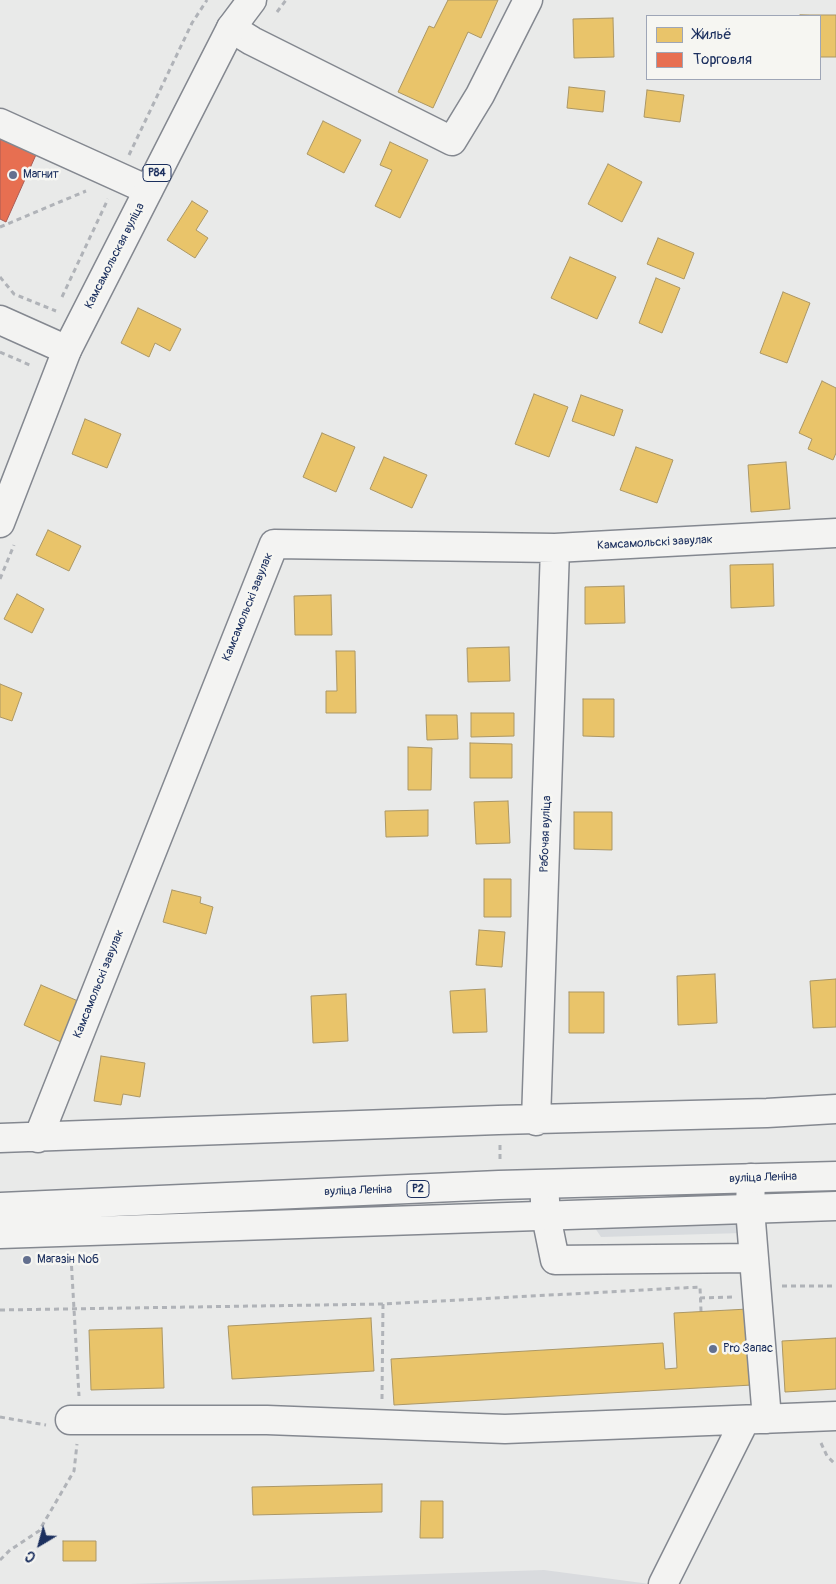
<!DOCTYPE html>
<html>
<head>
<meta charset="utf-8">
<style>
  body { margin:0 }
  #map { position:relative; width:836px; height:1584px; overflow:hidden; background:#e9eae9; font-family:Pangolin,sans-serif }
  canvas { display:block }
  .legend { position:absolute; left:646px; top:15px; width:175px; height:65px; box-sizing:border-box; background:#f6f6f2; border:1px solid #9ea6b7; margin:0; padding:6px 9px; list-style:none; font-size:15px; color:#1b2f5e }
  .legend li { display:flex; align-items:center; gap:10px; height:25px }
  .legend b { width:25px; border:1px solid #9ea6b7 }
  .north { position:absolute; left:15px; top:1519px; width:50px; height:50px; -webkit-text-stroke:4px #f6f6f2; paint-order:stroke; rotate:217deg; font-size:14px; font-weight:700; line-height:20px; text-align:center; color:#1b2f5e }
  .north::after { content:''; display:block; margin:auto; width:18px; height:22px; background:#1b2f5e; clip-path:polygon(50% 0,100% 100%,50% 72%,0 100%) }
</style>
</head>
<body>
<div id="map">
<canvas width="836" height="1584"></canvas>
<ul class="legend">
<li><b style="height:14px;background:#e9c46a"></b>Жильё</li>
<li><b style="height:14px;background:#e76f51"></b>Торговля</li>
</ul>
<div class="north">С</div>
</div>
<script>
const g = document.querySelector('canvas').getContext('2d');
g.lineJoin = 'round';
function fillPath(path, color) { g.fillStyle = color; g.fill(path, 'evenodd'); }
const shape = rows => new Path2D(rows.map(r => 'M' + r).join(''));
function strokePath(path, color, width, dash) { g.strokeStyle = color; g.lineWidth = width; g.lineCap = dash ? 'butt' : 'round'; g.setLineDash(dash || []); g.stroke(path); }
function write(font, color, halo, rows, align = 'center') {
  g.font = font + ' Pangolin,sans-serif'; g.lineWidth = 5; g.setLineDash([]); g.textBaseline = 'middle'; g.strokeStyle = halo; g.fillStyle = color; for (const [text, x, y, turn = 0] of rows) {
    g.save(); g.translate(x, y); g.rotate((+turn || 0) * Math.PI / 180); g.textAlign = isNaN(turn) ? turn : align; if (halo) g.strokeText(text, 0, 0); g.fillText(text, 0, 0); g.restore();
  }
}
fillPath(shape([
  [544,1570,650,1584,130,1584]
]), '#d9dbde');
fillPath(shape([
  [747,1221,743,1233,601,1237,595,1228,595,1225]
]), '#d8dbde');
const homes = shape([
  [448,0,498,0,481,38,468,32,433,108,398,92,429,26,434,28,448,0],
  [800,15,836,15,836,57,820,57,820,16,800,15],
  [613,18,614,57,574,58,573,19,613,18],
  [569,87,605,91,603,112,567,108,569,87],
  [647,90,684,95,680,122,644,117,647,90],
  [323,121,361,140,344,173,307,154,323,121],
  [390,142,428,160,400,218,375,206,392,170,380,165,390,142],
  [608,164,642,182,622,222,588,204,608,164],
  [192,201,208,211,196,230,208,238,195,258,167,240,192,201],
  [658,238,694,253,684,279,647,264,658,238],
  [570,257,616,277,597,319,551,298,570,257],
  [656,278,680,288,662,333,639,323,656,278],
  [783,292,810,303,787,363,760,353,783,292],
  [138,308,181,329,170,351,155,343,149,357,121,343,138,308],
  [822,381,836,388,836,453,833,460,808,449,812,439,799,433,822,381],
  [534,394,568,407,549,457,515,444,534,394],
  [581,395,623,410,614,436,572,421,581,395],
  [85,419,121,434,107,468,72,454,85,419],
  [322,433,355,447,336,492,303,477,322,433],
  [636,447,673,460,657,503,620,490,636,447],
  [384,457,427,475,412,508,370,489,384,457],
  [786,462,790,509,751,512,748,465,786,462],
  [48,530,81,546,69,571,36,555,48,530],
  [773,564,774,606,731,608,730,565,773,564],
  [624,586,625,623,585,624,585,587,624,586],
  [17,594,44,609,32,633,4,619,17,594],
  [331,595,332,635,295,635,294,596,331,595],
  [509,647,510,681,468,682,467,648,509,647],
  [336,651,355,651,356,713,326,713,326,691,337,691,336,651],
  [0,684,22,693,12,721,0,717,0,684],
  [583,699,614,699,614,737,583,736,583,699],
  [471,713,514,713,514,736,471,737,471,713],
  [426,715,457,715,458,739,427,740,426,715],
  [470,743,512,744,512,778,470,778,470,743],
  [408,747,432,748,431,790,408,790,408,747],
  [508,801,510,843,476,844,474,802,508,801],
  [428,810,428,836,386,837,385,811,428,810],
  [574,812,612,812,612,850,574,849,574,812],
  [484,879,511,879,511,917,484,917,484,879],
  [172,890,201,897,200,903,213,907,206,934,163,922,172,890],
  [479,930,505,932,502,967,476,965,479,930],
  [715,974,717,1023,678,1025,677,976,715,974],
  [836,979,836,1027,813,1028,810,981,836,979],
  [41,985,78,1001,61,1042,24,1025,41,985],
  [485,989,487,1032,453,1033,450,991,485,989],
  [569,992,604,992,604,1033,569,1033,569,992],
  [346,994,348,1041,313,1043,311,996,346,994],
  [101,1056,145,1063,140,1097,123,1094,121,1105,94,1101,101,1056],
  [748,1309,752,1385,394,1405,391,1359,663,1343,665,1369,677,1368,674,1313,748,1309],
  [371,1318,374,1371,232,1379,228,1326,371,1318],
  [162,1328,164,1388,91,1390,89,1330,162,1328],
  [836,1338,836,1389,785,1392,782,1341,836,1338],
  [382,1484,382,1512,253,1515,252,1487,382,1484],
  [421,1501,443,1501,443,1538,420,1538,421,1501],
  [63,1541,96,1541,96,1561,63,1561,63,1541]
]);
fillPath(homes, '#e9c46a');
strokePath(homes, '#ab9766', 1);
const shops = shape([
  [0,131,39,148,6,222,0,219,0,131]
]);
fillPath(shops, '#e76f51');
strokePath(shops, '#aa5c55', 1);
const minor = shape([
  [231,28,252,41,452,141,480,95,528,0],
  [0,123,148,190],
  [0,320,67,350],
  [536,1121,555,548],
  [0,1138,498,1120,767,1113,836,1109],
  [38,1138,274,544,555,548,836,533],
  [751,1178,750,1209,767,1419],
  [544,1185,546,1216,555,1260,754,1258],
  [70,1420,267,1420,505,1429,836,1416],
  [663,1584,745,1420]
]);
const major = shape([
  [0,523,67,350,231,28,252,0],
  [0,1207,499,1185,836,1176],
  [0,1234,836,1206]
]);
strokePath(minor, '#848890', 31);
strokePath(major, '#848890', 31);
strokePath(shape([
  [277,12,286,0],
  [129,155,192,23,207,0],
  [0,227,86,191],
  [0,277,14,294,56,311],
  [62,297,108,199],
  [0,352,32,366],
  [0,579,14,545],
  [500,1145,500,1161],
  [71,1257,79,1396],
  [782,1286,836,1286],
  [700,1298,732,1297],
  [0,1310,383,1304,700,1287,701,1311],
  [382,1399,383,1304],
  [0,1417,46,1425],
  [821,1443,827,1456,836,1465],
  [0,1560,10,1550,39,1531,74,1471,77,1444]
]), '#b0b3b8', 3, [5, 4]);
strokePath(minor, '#f3f3f2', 28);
strokePath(major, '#f3f3f2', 28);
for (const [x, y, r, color] of [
  [13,175,5,"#63708f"],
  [27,1260,5,"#63708f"],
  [713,1349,5,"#63708f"]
]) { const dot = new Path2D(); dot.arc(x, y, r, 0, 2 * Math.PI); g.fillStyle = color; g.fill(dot); strokePath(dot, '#f6f6f2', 2); }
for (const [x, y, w] of [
  [157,173,28],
  [418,1189,22]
]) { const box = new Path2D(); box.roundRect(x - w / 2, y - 8.5, w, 17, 4); g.fillStyle = '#f6f6f2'; g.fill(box); strokePath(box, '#1b2f5e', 1); }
write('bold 11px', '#1b2f5e', null, [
  ["Р84",157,173],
  ["Р2",418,1189]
]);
write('12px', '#1b2f5e', '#f6f6f2', [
  ["Магнит",23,175],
  ["Магазін №6",37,1260],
  ["Pro Запас",723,1349]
], 'left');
write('12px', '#1b2f5e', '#f6f6f2', [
  ["Камсамольская вуліца",115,256,-63],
  ["Камсамольскі завулак",655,543,-3],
  ["Камсамольскі завулак",248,607,-68],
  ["Рабочая вуліца",546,834,-88],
  ["Камсамольскі завулак",99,984,-68],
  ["вуліца Леніна",763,1178,-2],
  ["вуліца Леніна",358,1191,-2]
]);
</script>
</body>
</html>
